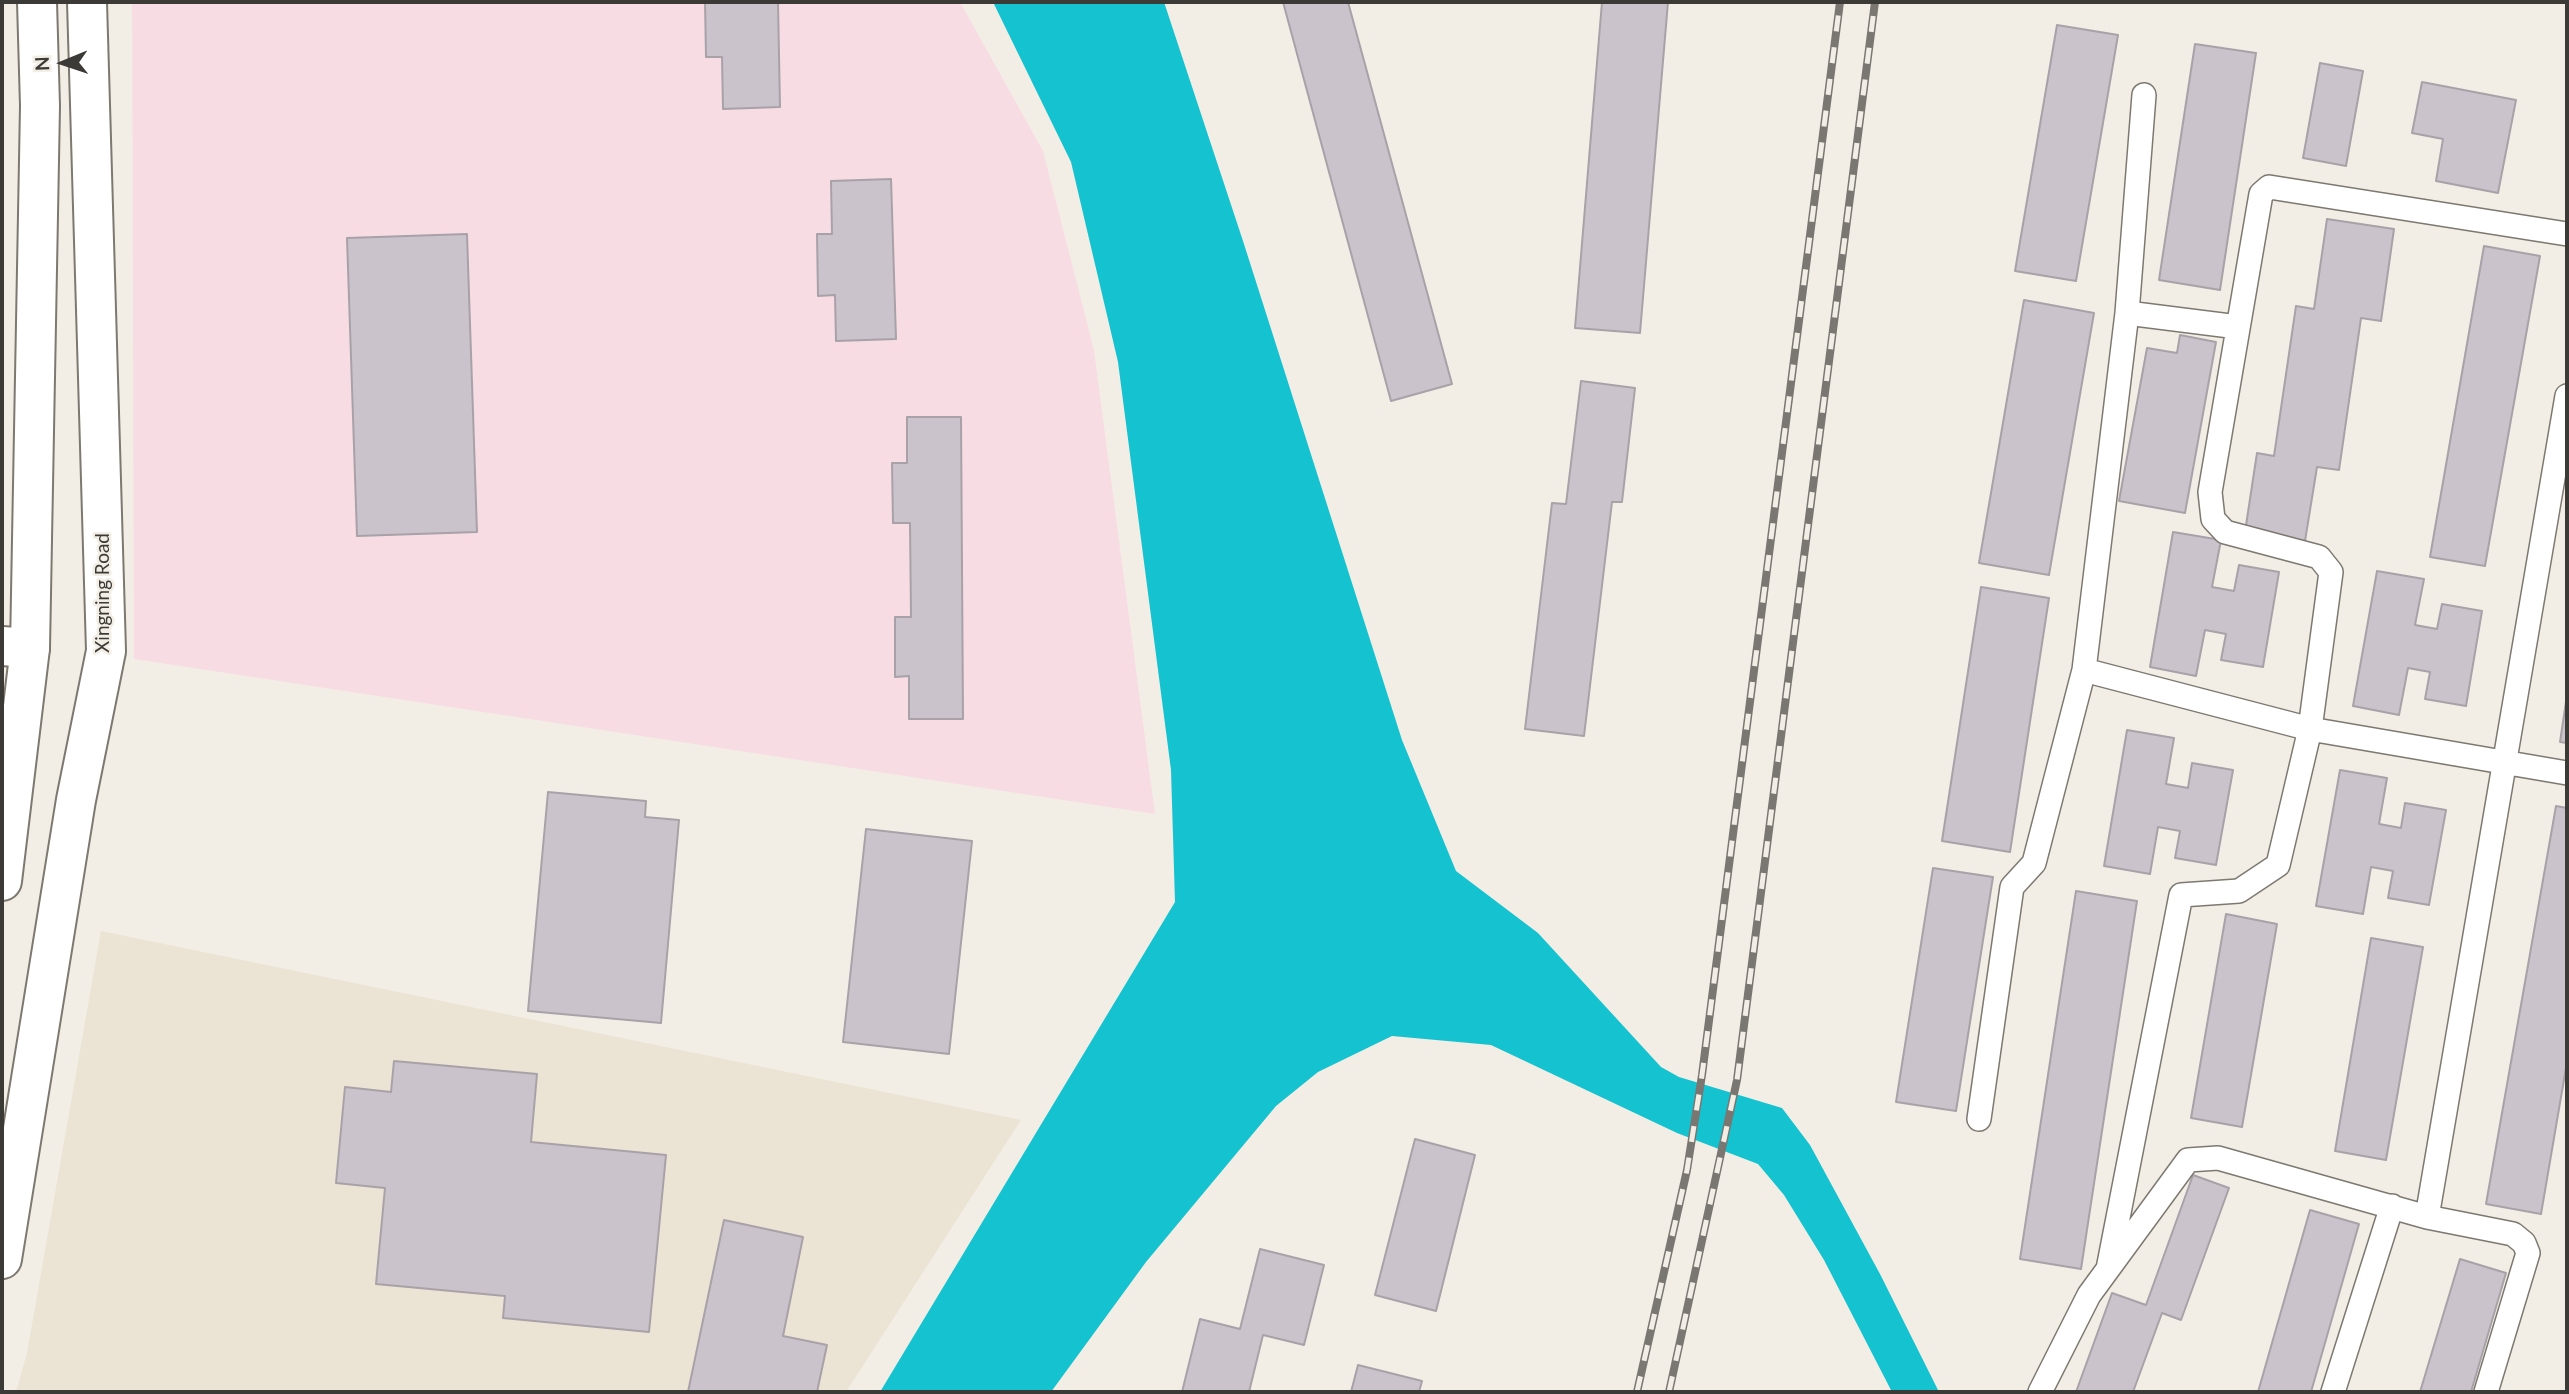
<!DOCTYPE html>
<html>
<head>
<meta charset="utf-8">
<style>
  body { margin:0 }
  #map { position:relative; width:2569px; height:1394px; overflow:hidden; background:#f3eee5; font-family:Lato,sans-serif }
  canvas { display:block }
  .frame { position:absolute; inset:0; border:4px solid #3c3a36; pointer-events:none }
  .north { position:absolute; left:28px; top:28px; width:70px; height:70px; -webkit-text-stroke:5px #f3eee5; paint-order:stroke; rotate:268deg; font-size:19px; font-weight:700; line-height:28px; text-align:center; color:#3c3a36 }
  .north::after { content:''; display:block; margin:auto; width:24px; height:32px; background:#3c3a36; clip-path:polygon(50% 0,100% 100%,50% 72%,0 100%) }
</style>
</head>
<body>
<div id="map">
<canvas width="2569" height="1394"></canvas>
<div class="frame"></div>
<div class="north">N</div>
</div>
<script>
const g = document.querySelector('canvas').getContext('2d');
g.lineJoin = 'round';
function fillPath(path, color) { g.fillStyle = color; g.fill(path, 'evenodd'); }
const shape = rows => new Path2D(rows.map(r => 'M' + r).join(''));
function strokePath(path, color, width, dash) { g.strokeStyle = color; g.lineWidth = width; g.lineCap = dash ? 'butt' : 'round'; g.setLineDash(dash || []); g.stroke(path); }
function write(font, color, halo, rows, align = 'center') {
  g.font = font + ' Lato,sans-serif'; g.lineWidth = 5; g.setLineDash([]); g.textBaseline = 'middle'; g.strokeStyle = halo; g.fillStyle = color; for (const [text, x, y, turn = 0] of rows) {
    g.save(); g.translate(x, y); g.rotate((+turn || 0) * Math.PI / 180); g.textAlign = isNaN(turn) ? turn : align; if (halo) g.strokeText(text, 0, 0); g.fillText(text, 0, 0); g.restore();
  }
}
fillPath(shape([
  [132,2,960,2,1043,151,1094,350,1155,814,134,659]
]), '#f7dde3');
fillPath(shape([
  [101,931,1021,1120,846,1392,16,1392,27,1353]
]), '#ebe3d3');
fillPath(shape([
  [993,2,1164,2,1243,241,1402,740,1456,871,1538,933,1661,1067,1679,1077,1782,1108,1810,1145,1880,1274,1939,1392,1892,1392,1824,1260,1784,1195,1758,1164,1677,1133,1491,1045,1392,1036,1318,1072,1276,1106,1146,1262,1051,1392,880,1392,1175,902,1171,770,1118,362,1071,162]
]), '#15c2cf');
const building = shape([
  [705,2,778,2,780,107,723,109,722,57,706,57,705,2],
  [1283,2,1348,2,1452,384,1391,401,1283,2],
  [1602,2,1668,2,1640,333,1575,328,1602,2],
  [2057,25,2118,35,2076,281,2015,271,2057,25],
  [2195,44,2256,53,2220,290,2159,280,2195,44],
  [2320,63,2363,71,2346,166,2303,158,2320,63],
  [2422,82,2516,100,2498,193,2436,181,2443,139,2412,133,2422,82],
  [891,179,896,339,836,341,835,295,818,296,817,234,832,234,831,181,891,179],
  [2327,219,2394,229,2381,321,2361,318,2339,470,2317,467,2305,541,2245,532,2257,453,2274,456,2296,306,2314,309,2327,219],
  [467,234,477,532,357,536,347,238,467,234],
  [2484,246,2540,256,2485,566,2430,557,2484,246],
  [2024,300,2094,313,2049,575,1979,563,2024,300],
  [2180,335,2216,342,2185,513,2119,501,2147,348,2177,353,2180,335],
  [1581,381,1635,388,1622,502,1612,502,1584,736,1525,729,1552,503,1566,504,1581,381],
  [907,417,961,417,963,719,909,719,909,676,895,677,895,617,911,617,910,523,893,523,892,463,907,463,907,417],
  [2173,532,2221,540,2212,587,2234,591,2239,565,2279,572,2263,667,2221,660,2226,634,2205,630,2196,676,2150,667,2173,532],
  [2377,571,2424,579,2415,625,2437,629,2442,604,2482,611,2466,706,2425,699,2430,672,2408,668,2399,715,2353,706,2377,571],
  [1981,587,2049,598,2010,852,1942,841,1981,587],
  [2567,695,2567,743,2560,742,2567,695],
  [2127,730,2174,738,2166,784,2188,788,2192,763,2233,770,2216,865,2175,858,2180,831,2158,827,2150,874,2104,866,2127,730],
  [2340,770,2387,778,2379,824,2401,828,2405,803,2446,810,2429,905,2388,898,2393,871,2371,867,2363,914,2316,906,2340,770],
  [548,792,646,801,645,817,679,820,661,1023,528,1011,548,792],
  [2556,806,2567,808,2567,1062,2541,1214,2486,1204,2556,806],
  [866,829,972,841,949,1054,843,1042,866,829],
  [1933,868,1993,877,1956,1111,1896,1102,1933,868],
  [2076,891,2137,901,2081,1269,2020,1259,2076,891],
  [2226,914,2277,924,2242,1127,2191,1118,2226,914],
  [2371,938,2423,947,2386,1160,2335,1151,2371,938],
  [394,1061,537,1074,531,1142,666,1155,649,1332,503,1318,505,1296,376,1284,385,1188,336,1183,345,1087,391,1092,394,1061],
  [1415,1139,1475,1155,1436,1311,1375,1295,1415,1139],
  [2193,1175,2229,1188,2181,1320,2162,1313,2133,1392,2076,1392,2112,1293,2146,1305,2193,1175],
  [2310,1210,2359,1224,2311,1392,2258,1392,2310,1210],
  [724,1220,803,1237,783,1336,827,1345,817,1392,688,1392,724,1220],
  [1260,1249,1324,1265,1304,1345,1263,1335,1249,1392,1182,1392,1200,1319,1240,1329,1260,1249],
  [2460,1259,2506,1273,2471,1392,2420,1392,2460,1259],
  [1358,1365,1422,1381,1419,1392,1351,1392,1358,1365]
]);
fillPath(building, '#cbc3cb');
strokePath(building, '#a9a1a8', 2);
const service = shape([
  [2127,313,2238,327],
  [2084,670,2310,729,2567,773],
  [1979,1119,2012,887,2034,863,2084,670,2127,313,2144,95],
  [2427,1217,2567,396],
  [2108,1269,2181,895,2239,891,2278,865,2310,729,2331,572,2319,557,2225,532,2213,519,2210,492,2261,194,2269,187,2567,234],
  [2040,1392,2089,1295,2188,1160,2218,1158,2427,1217,2513,1234,2524,1243,2528,1253,2486,1392],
  [2333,1392,2392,1206]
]);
const minor = shape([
  [2,646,30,648]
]);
const secondary = shape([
  [2,881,30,648,40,106,37,2],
  [2,1259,76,800,106,651,87,2]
]);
strokePath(service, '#7d7870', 26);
strokePath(minor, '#7d7870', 42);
strokePath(secondary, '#7d7870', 42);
strokePath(service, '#fff', 23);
strokePath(minor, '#fff', 38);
strokePath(secondary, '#fff', 38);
const rail = shape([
  [1637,1392,1687,1170,1702,1075,1840,2],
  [1669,1392,1737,1080,1875,2]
]);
strokePath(rail, '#7a7772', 8);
strokePath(rail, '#f3eee5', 5, [16]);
write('19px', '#3c3a36', '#f3eee5', [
  ["Xingning Road",103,593,-90]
]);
</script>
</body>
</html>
